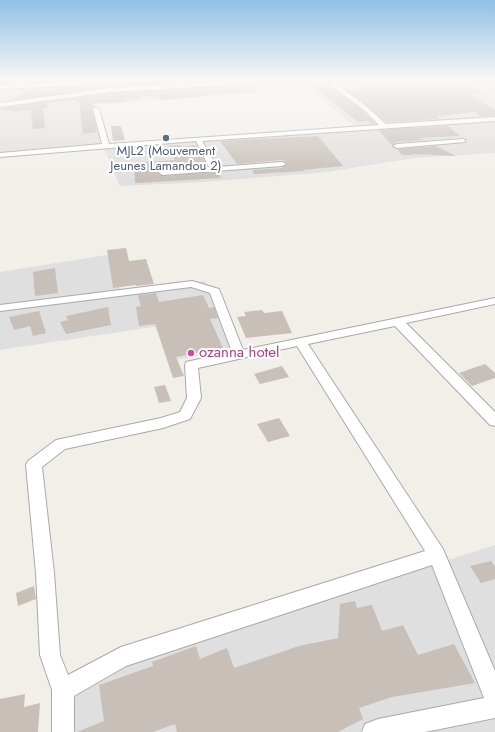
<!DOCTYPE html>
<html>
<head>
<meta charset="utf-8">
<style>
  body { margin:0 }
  canvas { display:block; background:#f2efe9 }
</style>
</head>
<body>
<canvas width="495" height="732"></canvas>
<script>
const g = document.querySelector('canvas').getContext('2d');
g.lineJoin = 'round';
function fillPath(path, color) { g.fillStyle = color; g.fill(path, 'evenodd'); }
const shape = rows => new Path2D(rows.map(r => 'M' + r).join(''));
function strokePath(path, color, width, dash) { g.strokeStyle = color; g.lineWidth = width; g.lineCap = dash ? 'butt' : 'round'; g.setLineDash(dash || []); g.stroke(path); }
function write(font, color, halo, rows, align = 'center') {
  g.font = font + ' Jost,sans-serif'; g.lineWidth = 4; g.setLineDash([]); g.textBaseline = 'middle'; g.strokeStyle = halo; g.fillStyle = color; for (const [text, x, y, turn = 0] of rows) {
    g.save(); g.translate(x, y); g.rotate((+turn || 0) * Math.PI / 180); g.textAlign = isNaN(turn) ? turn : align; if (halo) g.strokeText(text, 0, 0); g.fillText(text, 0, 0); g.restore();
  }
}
fillPath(shape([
  [0,80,325,80,380,125,355,126,304,85,260,88,266,92,92,105,102,144,0,153],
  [332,80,493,80,495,81,495,118,387,125],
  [495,121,495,153,414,158,328,172,203,182,120,186,104,148,147,144],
  [113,254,120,291,205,281,231,349,170,361,159,326,0,350,0,272],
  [495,545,495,732,53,732,55,685]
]), '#e0dfdf');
fillPath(shape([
  [130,80,215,80,110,87,12,100,17,96,33,89,54,90,58,88,126,84,130,82],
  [306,80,322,80,362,110,376,124,372,124,369,121,358,122],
  [456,82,461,82,485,94,468,94,495,110,495,116,479,116,475,112,436,116,440,119,387,122,346,90,394,87,392,86,453,84],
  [250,84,257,92,204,94,206,96,166,100,160,99,159,97,141,96,139,99,128,98,126,102,93,103,94,107,92,109,97,132,83,134,79,101,76,102,76,100,46,103,48,108,43,108,45,128,33,129,31,110,9,111,11,110,1,110,3,108,110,93,233,85,236,88,234,85],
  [111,126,121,126,125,140,113,141],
  [448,126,460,136,419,138,424,140,397,142,392,145,378,130],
  [318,136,343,166,303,170,304,171,254,174,252,170,282,168,287,163,282,160,237,164,220,141],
  [180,145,181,147,196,145,207,166,160,170,158,172,158,174,163,176,218,172,221,178,135,183,134,163,175,160,168,146],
  [436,146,456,156,413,154,413,155,402,155,397,149],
  [126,248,129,261,146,259,154,284,136,286,136,285,113,288,107,250],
  [55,268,58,293,35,296,33,272],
  [156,293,159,302,203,295,209,308,214,307,218,318,210,319,223,348,176,357,184,376,173,378,155,324,139,326,136,307,141,306,138,295],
  [108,307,111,325,66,334,60,322,68,320,66,316],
  [262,310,264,313,282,311,292,333,246,338,237,317,246,316,244,312],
  [39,311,46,333,33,336,30,326,14,330,9,317],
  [485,364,495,373,495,378,472,386,459,373],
  [282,366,289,377,260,384,254,374],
  [165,385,171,401,159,403,154,387],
  [279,418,290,436,268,442,257,424],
  [491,561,495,567,495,579,481,583,470,566],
  [34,586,36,599,18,606,16,593],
  [355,601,357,608,372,605,382,631,403,625,418,655,454,644,475,683,392,697,359,708,363,719,338,732,177,732,175,724,153,732,77,732,104,721,99,685,153,666,152,662,196,646,200,659,227,648,234,668,299,646,338,638,340,604],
  [25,694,24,707,40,703,38,732,0,732,0,699]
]), '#c7bfb8');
const street = shape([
  [128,80,129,81,126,83,0,89,0,85,128,80],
  [238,80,255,80,252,82,201,87,110,92,0,107,0,103,110,88,238,80],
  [420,80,456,80,453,82,339,86,367,107,386,124,495,117,495,121,202,141,217,167,282,162,286,164,282,166,163,175,159,173,160,171,209,167,196,141,0,157,0,153,102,144,93,109,96,107,99,109,109,144,379,125,363,109,329,84,329,82,335,83,420,80],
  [463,139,465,140,465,142,397,148,393,146,397,144,463,139],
  [192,281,219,289,243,350,495,298,495,304,406,323,495,412,495,426,490,425,395,326,308,344,443,549,495,671,495,718,425,732,362,732,365,724,378,719,484,698,432,565,126,666,74,696,74,732,52,732,52,690,40,655,36,573,26,465,28,461,56,440,161,418,180,412,187,398,185,365,186,362,232,352,210,293,191,287,0,311,0,305,192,281],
  [297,346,425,551,121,647,68,675,60,655,54,573,42,467,65,449,163,428,190,419,201,398,198,368,297,346]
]);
strokePath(street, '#a9a9a9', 2);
fillPath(street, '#fff');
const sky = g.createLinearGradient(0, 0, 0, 182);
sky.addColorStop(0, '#8fc0e4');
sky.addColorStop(0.44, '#f9f8f5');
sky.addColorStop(1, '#f9f8f500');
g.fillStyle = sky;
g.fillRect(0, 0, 495, 182);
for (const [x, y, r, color] of [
  [166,138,4,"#5c6f8a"],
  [191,353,4,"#d1479c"]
]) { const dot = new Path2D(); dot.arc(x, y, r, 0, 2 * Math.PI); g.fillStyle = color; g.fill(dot); strokePath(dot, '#fff', 1.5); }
write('13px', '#4e5e75', '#fff', [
  ["MJL2 (Mouvement",166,152],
  ["Jeunes Lamandou 2)",166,167]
]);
write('15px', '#b23c85', '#fff', [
  ["ozanna hotel",199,353]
], 'left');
</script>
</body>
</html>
